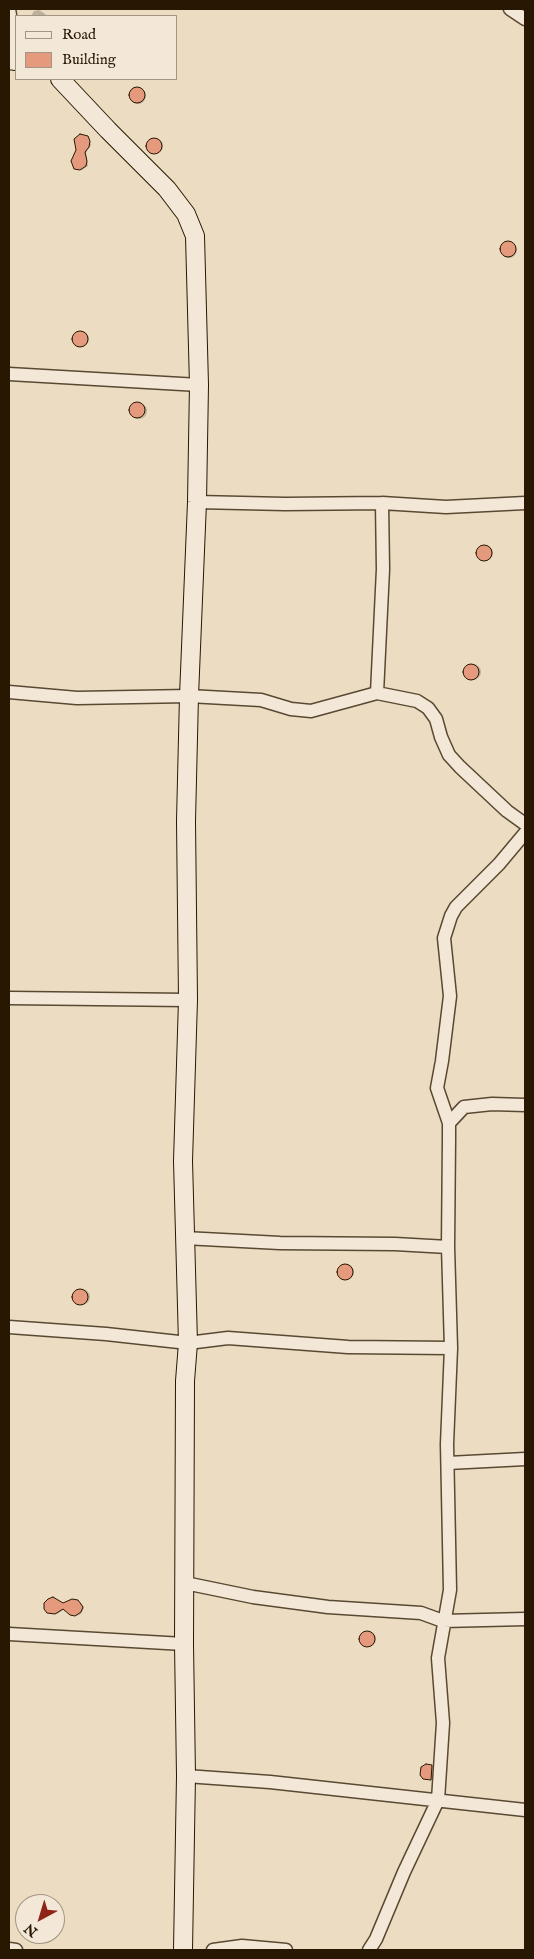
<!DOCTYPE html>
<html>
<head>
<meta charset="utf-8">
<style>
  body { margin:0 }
  #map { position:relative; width:534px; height:1959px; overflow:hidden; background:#ecdcc2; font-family:"IM FELL English",serif }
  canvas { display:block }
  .frame { position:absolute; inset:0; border:10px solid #281802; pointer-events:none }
  .legend { position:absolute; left:15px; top:15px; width:162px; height:65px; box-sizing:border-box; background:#f3e8d7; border:1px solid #a29582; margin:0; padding:6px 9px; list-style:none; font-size:15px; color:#281802 }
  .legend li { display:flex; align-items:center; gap:10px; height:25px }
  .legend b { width:25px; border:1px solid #a29582 }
  .north { position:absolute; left:15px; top:1894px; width:50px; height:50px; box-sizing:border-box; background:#f3e8d7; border:1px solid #a29582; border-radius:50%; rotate:219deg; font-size:14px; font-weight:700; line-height:20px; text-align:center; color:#281802 }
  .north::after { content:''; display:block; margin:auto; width:18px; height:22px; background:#8f2418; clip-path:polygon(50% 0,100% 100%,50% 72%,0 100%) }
</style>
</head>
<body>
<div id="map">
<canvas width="534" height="1959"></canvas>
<div class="frame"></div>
<ul class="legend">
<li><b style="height:6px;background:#f3e8d7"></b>Road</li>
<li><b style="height:14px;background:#e59a7d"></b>Building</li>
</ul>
<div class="north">N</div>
</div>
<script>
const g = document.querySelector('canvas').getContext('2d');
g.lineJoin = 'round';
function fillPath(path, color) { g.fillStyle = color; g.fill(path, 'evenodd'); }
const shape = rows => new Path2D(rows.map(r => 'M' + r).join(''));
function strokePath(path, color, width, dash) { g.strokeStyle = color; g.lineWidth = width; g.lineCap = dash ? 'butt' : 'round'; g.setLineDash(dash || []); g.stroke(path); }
fillPath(shape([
  [39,10,45,14,47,16,31,16,34,11],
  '130 96a8 8 0 1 1 16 0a8 8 0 1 1-16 0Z',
  [83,135,89,139,91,145,86,153,88,166,82,170,77,169],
  '147 146a8 8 0 1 1 16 0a8 8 0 1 1-16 0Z',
  '501 250a8 8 0 1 1 16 0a8 8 0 1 1-16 0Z',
  '73 339a8 8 0 1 1 16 0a8 8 0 1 1-16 0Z',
  '131 411a8 8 0 1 1 16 0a8 8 0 1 1-16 0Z',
  '477 553a8 8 0 1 1 16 0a8 8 0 1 1-16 0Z',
  '465 672a8 8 0 1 1 16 0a8 8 0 1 1-16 0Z',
  '338 1272a8 8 0 1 1 16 0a8 8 0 1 1-16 0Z',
  '74 1297a8 8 0 1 1 16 0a8 8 0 1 1-16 0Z',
  [75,1600,82,1604,84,1608,81,1614,77,1616,65,1609,57,1614,53,1614,46,1611],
  '360 1639a8 8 0 1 1 16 0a8 8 0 1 1-16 0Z',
  [431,1765,433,1766,432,1780,426,1779]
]), '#0003');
const building = shape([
  '129 95a8 8 0 1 1 16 0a8 8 0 1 1-16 0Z',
  [80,134,88,136,90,141,89,147,85,152,87,161,86,166,80,170,74,169,71,161,76,150,74,139,80,134],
  '146 146a8 8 0 1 1 16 0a8 8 0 1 1-16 0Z',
  '500 249a8 8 0 1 1 16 0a8 8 0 1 1-16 0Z',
  '72 339a8 8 0 1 1 16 0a8 8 0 1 1-16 0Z',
  '129 410a8 8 0 1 1 16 0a8 8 0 1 1-16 0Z',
  '476 553a8 8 0 1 1 16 0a8 8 0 1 1-16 0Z',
  '463 672a8 8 0 1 1 16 0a8 8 0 1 1-16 0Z',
  '337 1272a8 8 0 1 1 16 0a8 8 0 1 1-16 0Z',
  '72 1297a8 8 0 1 1 16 0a8 8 0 1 1-16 0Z',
  [53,1597,63,1603,72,1599,78,1600,83,1607,81,1612,75,1616,70,1615,63,1609,55,1614,47,1613,44,1609,44,1603,48,1599,53,1597],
  '359 1639a8 8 0 1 1 16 0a8 8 0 1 1-16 0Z',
  [426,1764,432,1765,431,1780,423,1779,420,1775,421,1767,426,1764]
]);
fillPath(building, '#e59a7d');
strokePath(building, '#281802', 1);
const street = shape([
  [9,9,16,52],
  [510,9,525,19],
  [9,374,199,385],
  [197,502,285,504,382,503,446,507,525,503],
  [9,692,77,698,189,696,261,700,291,709,311,711,377,693,417,701,428,708,436,719,441,737,449,755,460,767,507,811,525,824],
  [377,693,383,569,382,503],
  [9,998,188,1000],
  [449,1123,464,1107,492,1104,525,1105],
  [184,1238,280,1243,395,1244,448,1247],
  [9,1327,106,1334,188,1343,228,1338,348,1347,451,1348],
  [448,1463,525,1459],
  [185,1583,253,1597,328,1607,421,1613,443,1621,525,1619],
  [9,1634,184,1644],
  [186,1776,270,1782,525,1810],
  [9,1949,16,1950],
  [213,1950,242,1946,286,1950],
  [369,1950,376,1939,404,1872,438,1800,443,1723,438,1658,450,1590,447,1444,451,1348,448,1247,449,1138,449,1123,437,1088,442,1061,450,996,444,938,451,916,456,907,499,864,525,833]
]);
const secondary = shape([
  [9,60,16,61],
  [60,79,108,130,167,189,186,214,195,236,199,385,197,502,189,696,186,821,188,1000,183,1161,188,1343,185,1381,184,1644,186,1776,183,1950]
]);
strokePath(street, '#594932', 15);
strokePath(secondary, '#281802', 20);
strokePath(street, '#f3e8d7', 12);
strokePath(secondary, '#f3e8d7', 18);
</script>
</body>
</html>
